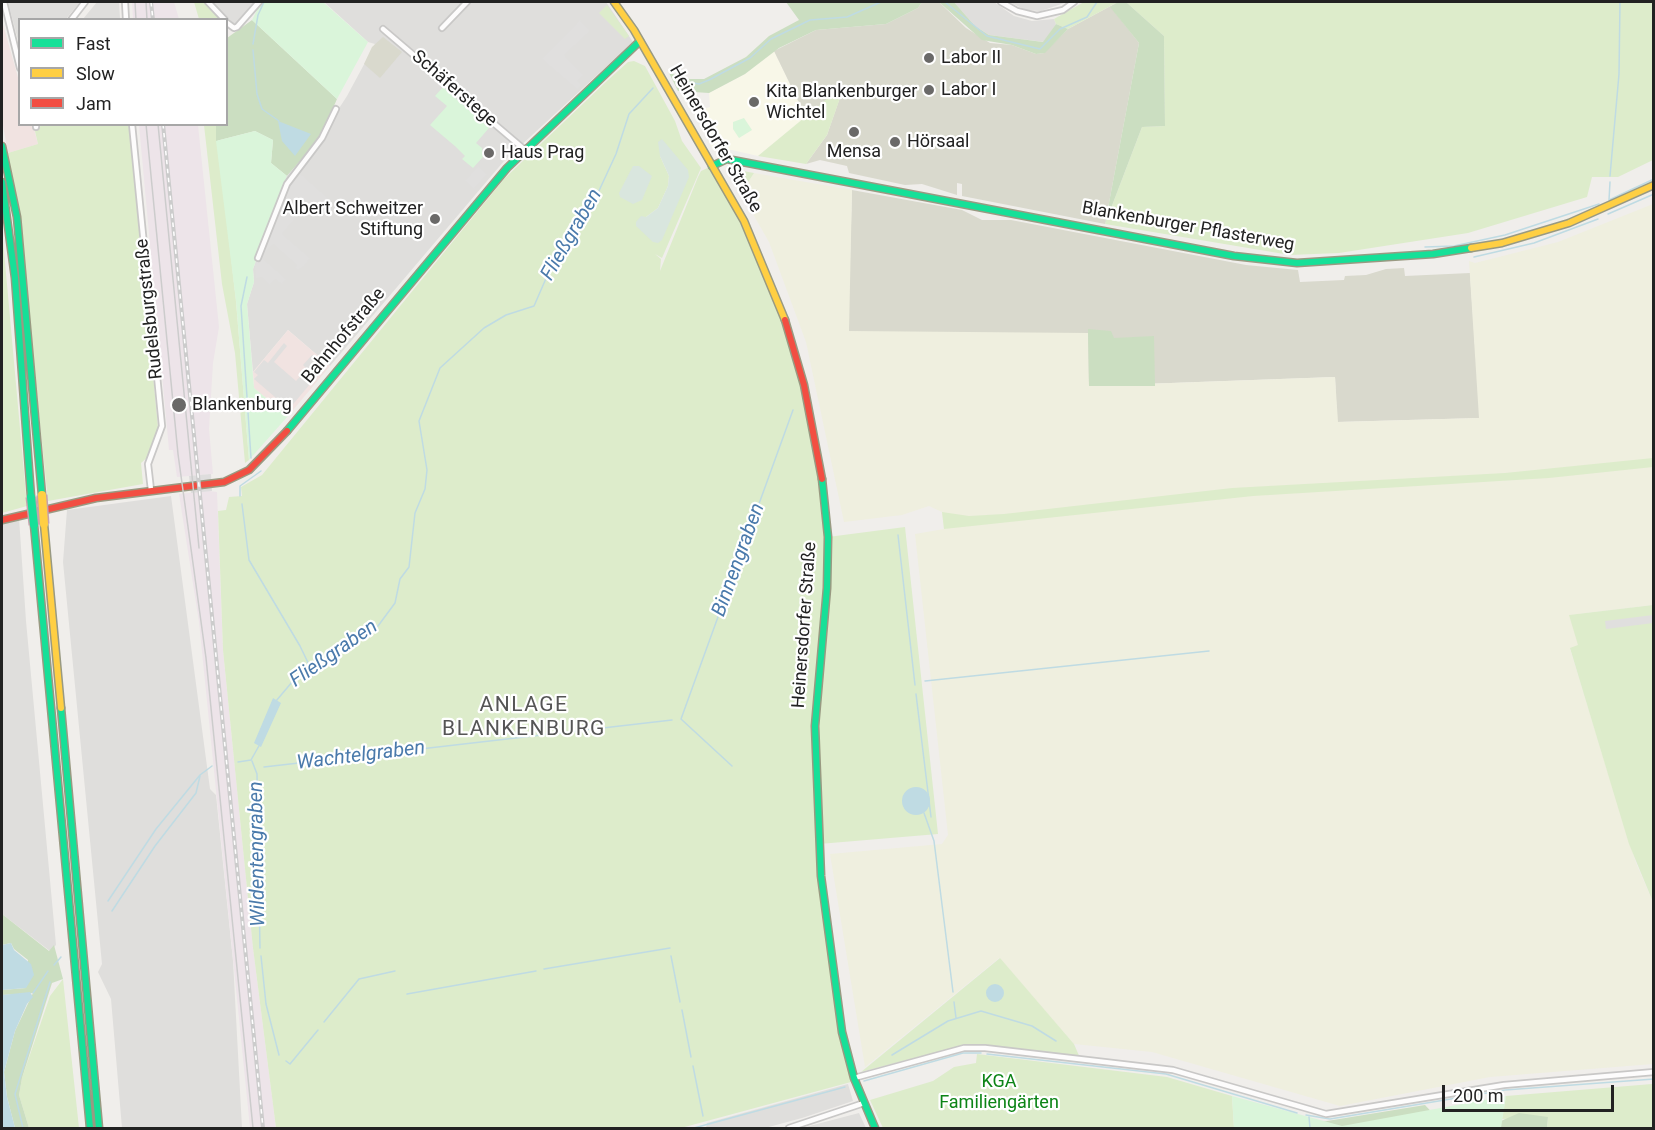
<!DOCTYPE html>
<html>
<head>
<meta charset="utf-8">
<style>
  body { margin:0 }
  #map { position:relative; width:1655px; height:1130px; overflow:hidden; background:#f0eeeb; font-family:Roboto,sans-serif }
  canvas { display:block }
  .frame { position:absolute; inset:0; border:3px solid #222; pointer-events:none }
  .legend { position:absolute; left:18px; top:18px; width:210px; height:108px; box-sizing:border-box; background:#fff; border:2px solid #a7a7a7; margin:0; padding:8px 10px; list-style:none; font-size:18px; color:#222 }
  .legend li { display:flex; align-items:center; gap:12px; height:30px }
  .legend b { width:30px; border:2px solid #a7a7a7 }
  .scale { position:absolute; left:1442px; top:1085px; width:172px; height:27px; box-sizing:border-box; border:3px solid #222; border-top:0; padding-left:8px; font-size:18px; line-height:21px; white-space:nowrap; color:#222; -webkit-text-stroke:4px #fff; paint-order:stroke }
</style>
</head>
<body>
<div id="map">
<canvas width="1655" height="1130"></canvas>
<div class="frame"></div>
<ul class="legend">
<li><b style="height:8px;background:#16e098"></b>Fast</li>
<li><b style="height:8px;background:#ffcf43"></b>Slow</li>
<li><b style="height:8px;background:#f24e42"></b>Jam</li>
</ul>
<div class="scale">200 m</div>
</div>
<script>
const g = document.querySelector('canvas').getContext('2d');
g.lineJoin = 'round';
function fillPath(path, color) { g.fillStyle = color; g.fill(path, 'evenodd'); }
const shape = rows => new Path2D(rows.map(r => 'M' + r).join(''));
function strokePath(path, color, width, dash) { g.strokeStyle = color; g.lineWidth = width; g.lineCap = dash ? 'butt' : 'round'; g.setLineDash(dash || []); g.stroke(path); }
function write(font, color, halo, rows, align = 'center') {
  g.font = font + ' Roboto,sans-serif'; g.lineWidth = 4.5; g.setLineDash([]); g.textBaseline = 'middle'; g.strokeStyle = halo; g.fillStyle = color; for (const [text, x, y, turn = 0] of rows) {
    g.save(); g.translate(x, y); g.rotate((+turn || 0) * Math.PI / 180); g.textAlign = isNaN(turn) ? turn : align; if (halo) g.strokeText(text, 0, 0); g.fillText(text, 0, 0); g.restore();
  }
}
fillPath(shape([
  [8,2,80,2,66,19,20,20,19,44],
  [97,2,119,2,120,19,83,19],
  [212,2,256,2,235,25],
  [324,2,606,2,633,42,504,161,330,366,288,330,253,372,247,304,254,282,253,269,287,176,320,138,333,110,336,113,347,96,375,44,368,42],
  [954,2,994,2,1014,16,1032,21,1054,19,1056,24,1044,42,989,35,975,26],
  [1009,2,1067,2,1041,11,1026,10],
  [171,496,210,789,216,795,233,961,242,1128,122,1128,111,999,98,972,102,964,63,562,67,510],
  [19,518,26,621,56,945,50,951,2,914,2,523],
  [848,1084,853,1101,802,1118,765,1128,706,1128,707,1123],
  [859,1113,866,1128,802,1128]
]), '#dfdedc');
fillPath(shape([
  [2,21,19,81,20,124,33,125,38,144,8,153,2,120],
  [288,330,330,366,288,416,254,388,253,372]
]), '#f1e3e1');
fillPath(shape([
  [132,2,174,2,179,19,133,19],
  [139,125,198,125,219,327,213,363,209,429,213,474,177,477,173,450,169,450],
  [209,491,217,492,223,650,253,948,276,1128,250,1128,199,622,179,494]
]), '#ede4e9');
fillPath(shape([
  [774,51,806,117,758,156,732,150,713,150,695,112,710,107,709,93,745,74]
]), '#f8f7e8');
fillPath(shape([
  [922,2,939,2,966,28,990,43,1012,45,1036,54,1044,53,1068,29,1118,2,1111,7,1139,43,1105,224,962,196,962,184,957,183,957,195,922,184,905,185,849,173,847,166,820,160,806,164,827,135,844,86,806,117,774,51,816,30,886,24,918,8],
  [383,37,402,52,380,78,364,64,372,47],
  [852,190,962,210,982,220,1011,220,1246,265,1298,270,1300,282,1344,280,1345,276,1366,275,1386,269,1404,268,1405,276,1470,273,1480,418,1337,422,1335,377,1089,386,848,331]
]), '#d9d9cd');
fillPath(shape([
  [754,173,852,190,849,331,1088,333,1089,386,1335,377,1338,422,1479,418,1469,261,1475,263,1558,242,1653,204,1653,605,1570,615,1579,645,1570,649,1636,863,1653,902,1653,1064,1490,1077,1340,1106,1152,1052,1074,1044,999,958,865,1067,830,854,942,844,948,835,915,534,944,529,942,512,929,506,902,515,844,522,806,342,769,242,741,193]
]), '#efefdf');
fillPath(shape([
  [194,2,203,2,220,19,199,19],
  [1084,2,1118,2,1068,29,1056,24,1054,19],
  [1126,2,1653,2,1653,160,1618,177,1592,177,1587,197,1468,233,1339,253,1290,255,1105,224,1142,127,1165,126,1164,36],
  [607,5,629,36,625,39,599,13],
  [634,61,645,66,675,121,682,141,701,168,662,258,655,254,661,259,660,271,698,177,701,171,712,166,734,202,784,318,804,385,828,537,905,527,938,834,819,844,837,1004,854,1078,851,1082,681,1128,276,1128,253,948,223,650,218,511,226,510,229,497,242,496,241,487,262,475,504,179,608,80,628,62],
  [660,156,688,177,653,242,646,217,658,208,668,186,669,176],
  [845,84,827,135,806,164,758,156],
  [57,124,129,125,158,427,150,455,141,463,143,484,48,501,20,230,8,153,38,144,34,127],
  [204,125,216,125,236,301,249,460,245,463,235,353,222,284],
  [732,169,754,173,741,193,729,172],
  [2,229,27,506,2,513],
  [1653,458,1653,467,1549,478,1253,496,944,529,942,512,969,516,1004,514,1232,488,1505,473],
  [1653,605,1653,902,1629,844,1570,648,1578,645,1569,615],
  [1000,958,1074,1044,1080,1058,979,1045,960,1046,861,1072],
  [63,979,79,1128,29,1128,19,1095,22,1078,50,996],
  [977,1054,1167,1077,1232,1096,1234,1128,883,1128,870,1100,933,1081,954,1067,976,1063],
  [1652,1084,1653,1128,1547,1128,1548,1117,1502,1119,1506,1096]
]), '#ddeccb');
fillPath(shape([
  [786,2,922,2,918,8,886,24,816,30,779,48,745,74,709,93,678,91,669,73,690,79,704,79,746,57,769,36,799,20],
  [939,2,954,2,975,26,989,35,1043,42,1056,24,1068,29,1045,53,1036,54,1012,45,982,40],
  [1118,2,1126,2,1164,36,1165,126,1142,127,1105,224,1139,43,1110,7],
  [252,20,337,99,320,138,287,176,271,163,273,140,255,131,216,141,216,125,226,124,227,38],
  [1088,329,1111,331,1114,338,1154,336,1155,386,1089,386],
  [2,914,49,951,54,945,63,979,52,983,22,1078,19,1095,29,1128,15,1128,7,1097,4,1072,15,1031,33,993,2,995,2,990,26,988,28,960,14,949,11,943,2,945],
  [1425,1105,1442,1123,1439,1128,1315,1128,1321,1122],
  [1519,1113,1548,1117,1547,1128,1485,1128]
]), '#cbdec1');
fillPath(shape([
  [662,139,688,170,689,177,662,240,658,243,653,242,636,226,636,222,641,216,646,217,658,208,668,186,669,176,660,156,658,142],
  [633,166,639,166,652,176,642,200,633,204,620,197,619,193]
]), '#d9e6de');
fillPath(shape([
  [261,2,323,2,368,42,337,99,252,20],
  [443,87,489,128,476,143,482,148,483,157,473,168,462,159,465,156,456,147,430,125,447,106,435,96],
  [744,118,752,130,739,138,733,129,733,122],
  [255,131,273,140,271,163,287,176,253,269,254,282,247,304,254,388,288,416,249,460,236,301,216,141],
  [1232,1096,1342,1126,1506,1096,1501,1128,1234,1128]
]), '#daf5da');
fillPath(shape([
  [580,20,589,30,588,33,564,55,583,75,577,81,581,85,577,89,542,59],
  [478,166,487,174,474,189,465,181],
  [294,168,331,201,319,211,309,202,282,234,310,258,304,266,298,270,295,268,297,265,273,244,261,257,286,279,282,284,275,279,270,285,261,277,256,278,255,265,287,176],
  [284,343,287,346,274,362,296,381,307,369,303,365,312,355,326,365,289,409,254,379,258,375,254,372,264,360,268,363],
  [1653,615,1653,623,1606,629,1605,621]
]), '#e0dfde');
fillPath(shape([
  [278,121,311,134,295,156,282,141],
  [273,698,281,703,261,747,254,743],
  '902 801a14 14 0 1 1 28 0a14 14 0 1 1-28 0Z',
  [11,943,14,950,31,964,34,975,26,988,2,990,2,945],
  '986 993a9 9 0 1 1 18 0a9 9 0 1 1-18 0Z',
  [30,992,33,997,27,1004,15,1031,4,1072,7,1097,15,1128,2,1128,2,995]
]), '#bfdbe3');
fillPath(shape([
  [211,474,212,491,191,493,189,476]
]), '#dedddd');
strokePath(shape([
  [945,2,987,36,1040,49,1060,29,1087,17,1097,2],
  [253,44,258,15,264,2],
  [253,50,257,94,262,109,279,121],
  [677,80,699,84,709,80,750,58,771,39,810,20,847,17,881,2],
  [1610,176,1619,74,1620,2],
  [1610,182,1609,200,1654,179],
  [1608,214,1654,194],
  [1425,247,1454,246,1505,235,1599,204],
  [1474,257,1534,243,1598,219],
  [247,277,241,306,251,458],
  [240,496,240,486,261,471],
  [242,504,249,560,300,646,312,671],
  [898,535,915,685],
  [925,681,1209,651],
  [916,694,931,817],
  [276,701,298,675,317,669,378,626,395,603,400,579,409,567,415,513,425,489,427,470,419,421,440,368,484,328,506,315,534,306,551,267,585,221,616,154,629,114,653,88],
  [252,761,257,774,260,948],
  [238,762,251,760,260,744],
  [732,766,681,719,793,410],
  [264,767,672,720],
  [924,813,934,841,953,992],
  [108,901,156,829,200,775,212,766],
  [112,911,155,846,196,793,200,776],
  [261,956,266,1004,279,1055],
  [671,956,680,1002],
  [54,965,61,957],
  [544,969,670,948],
  [33,993,48,971],
  [407,994,536,971],
  [954,1002,956,1018],
  [682,1010,691,1057],
  [324,1022,359,979,395,971],
  [987,1054,1166,1074,1297,1113],
  [892,1055,948,1021,981,1011,1032,1026,1056,1041],
  [286,1061,290,1064,318,1030],
  [693,1066,703,1116],
  [864,1081,963,1053,981,1053],
  [1306,1115,1330,1119,1505,1090,1654,1079],
  [1309,1117,1310,1128],
  [23,1128,15,1094,50,982],
  [694,1128,845,1087]
]), '#bfdbe3', 1.5);
const street = shape([
  [4,2,20,68],
  [125,2,126,20],
  [208,2,225,20],
  [1001,2,1017,11,1037,16,1063,10,1074,2],
  [71,20,85,2],
  [226,22,234,28,237,27,259,2],
  [442,28,467,2],
  [383,29,525,150],
  [36,124,36,127],
  [132,124,162,426,148,464,151,490],
  [258,258,287,184,322,138,336,109],
  [854,1078,964,1048,985,1048,1173,1070,1326,1114,1504,1085,1654,1072],
  [789,1128,864,1103]
]);
const fast = shape([
  [2,146,17,217,42,495],
  [712,166,727,159,1234,256,1297,263,1433,254,1471,248],
  [2,182,15,278,31,497],
  [287,431,507,168,640,41],
  [822,479,828,537,827,588,815,726,821,876,842,1032,854,1078,875,1128],
  [34,525,90,1128],
  [61,708,99,1128]
]);
const slow = shape([
  [614,2,634,30,744,221,785,320],
  [1471,248,1502,243,1569,223,1654,185],
  [44,524,61,708]
]);
const jam = shape([
  [785,320,804,385,822,479],
  [2,520,96,498,224,482,249,470,287,431]
]);
strokePath(street, '#c9c8c7', 8);
strokePath(fast, '#999a82', 9);
strokePath(slow, '#999a82', 9);
strokePath(jam, '#999a82', 9);
strokePath(street, '#fdfcfc', 4.5);
strokePath(fast, '#16e098', 6);
strokePath(slow, '#ffcf43', 6);
strokePath(jam, '#f24e42', 6);
strokePath(shape([
  [135,2,136,20],
  [146,2,147,20],
  [146,124,178,454,206,658,253,1128],
  [158,124,199,548]
]), '#ccc', 1.5);
const rail = shape([
  [151,2,153,20],
  [163,124,263,1128]
]);
strokePath(rail, '#ccc', 4);
strokePath(rail, '#fff', 1.5, [4.5]);
const fastBridge = shape([
  [31,497,34,525]
]);
const slowBridge = shape([
  [42,495,44,524]
]);
strokePath(fastBridge, '#c5a2ac', 11, []);
strokePath(slowBridge, '#c5a2ac', 11, []);
strokePath(fastBridge, '#16e098', 8);
strokePath(slowBridge, '#ffcf43', 8);
for (const [x, y, r, color] of [
  [929,58,6,"#6a6968"],
  [929,90,6,"#6a6968"],
  [754,102,6,"#6a6968"],
  [854,132,6,"#6a6968"],
  [895,142,6,"#6a6968"],
  [489,153,6,"#6a6968"],
  [435,219,6,"#6a6968"],
  [179,405,8,"#6a6968"]
]) { const dot = new Path2D(); dot.arc(x, y, r, 0, 2 * Math.PI); g.fillStyle = color; g.fill(dot); strokePath(dot, '#fff', 2); }
write('18px', '#222', '#fff', [
  ["Labor II",941,58],
  ["Labor I",941,90],
  ["Kita Blankenburger",766,92],
  ["Wichtel",766,113],
  ["Hörsaal",907,142],
  ["Mensa",854,152,"center"],
  ["Haus Prag",501,153],
  ["Albert Schweitzer",423,209,"right"],
  ["Stiftung",423,230,"right"],
  ["Blankenburg",192,405]
], 'left');
write('18px', '#222', '#fff', [
  ["Schäferstege",454,89,41],
  ["Heinersdorfer Straße",715,139,60],
  ["Blankenburger Pflasterweg",1188,227,10],
  ["Rudelsburgstraße",150,309,-96],
  ["Bahnhofstraße",344,336,-50],
  ["Heinersdorfer Straße",805,625,-86]
]);
write('18px', '#0c8416', '#fff', [
  ["KGA",999,1082],
  ["Familiengärten",999,1103]
]);
write('italic 20px', '#4a7aab', '#fff', [
  ["Fließgraben",572,235,-60],
  ["Binnengraben",739,560,-70],
  ["Fließgraben",334,654,-35],
  ["Wachtelgraben",361,756,-7],
  ["Wildentengraben",258,854,-91]
]);
g.letterSpacing = '1.5px';
write('21px', '#555', '#fff', [
  ["ANLAGE",524,706],
  ["BLANKENBURG",524,730]
]);
g.letterSpacing = '0px';
</script>
</body>
</html>
